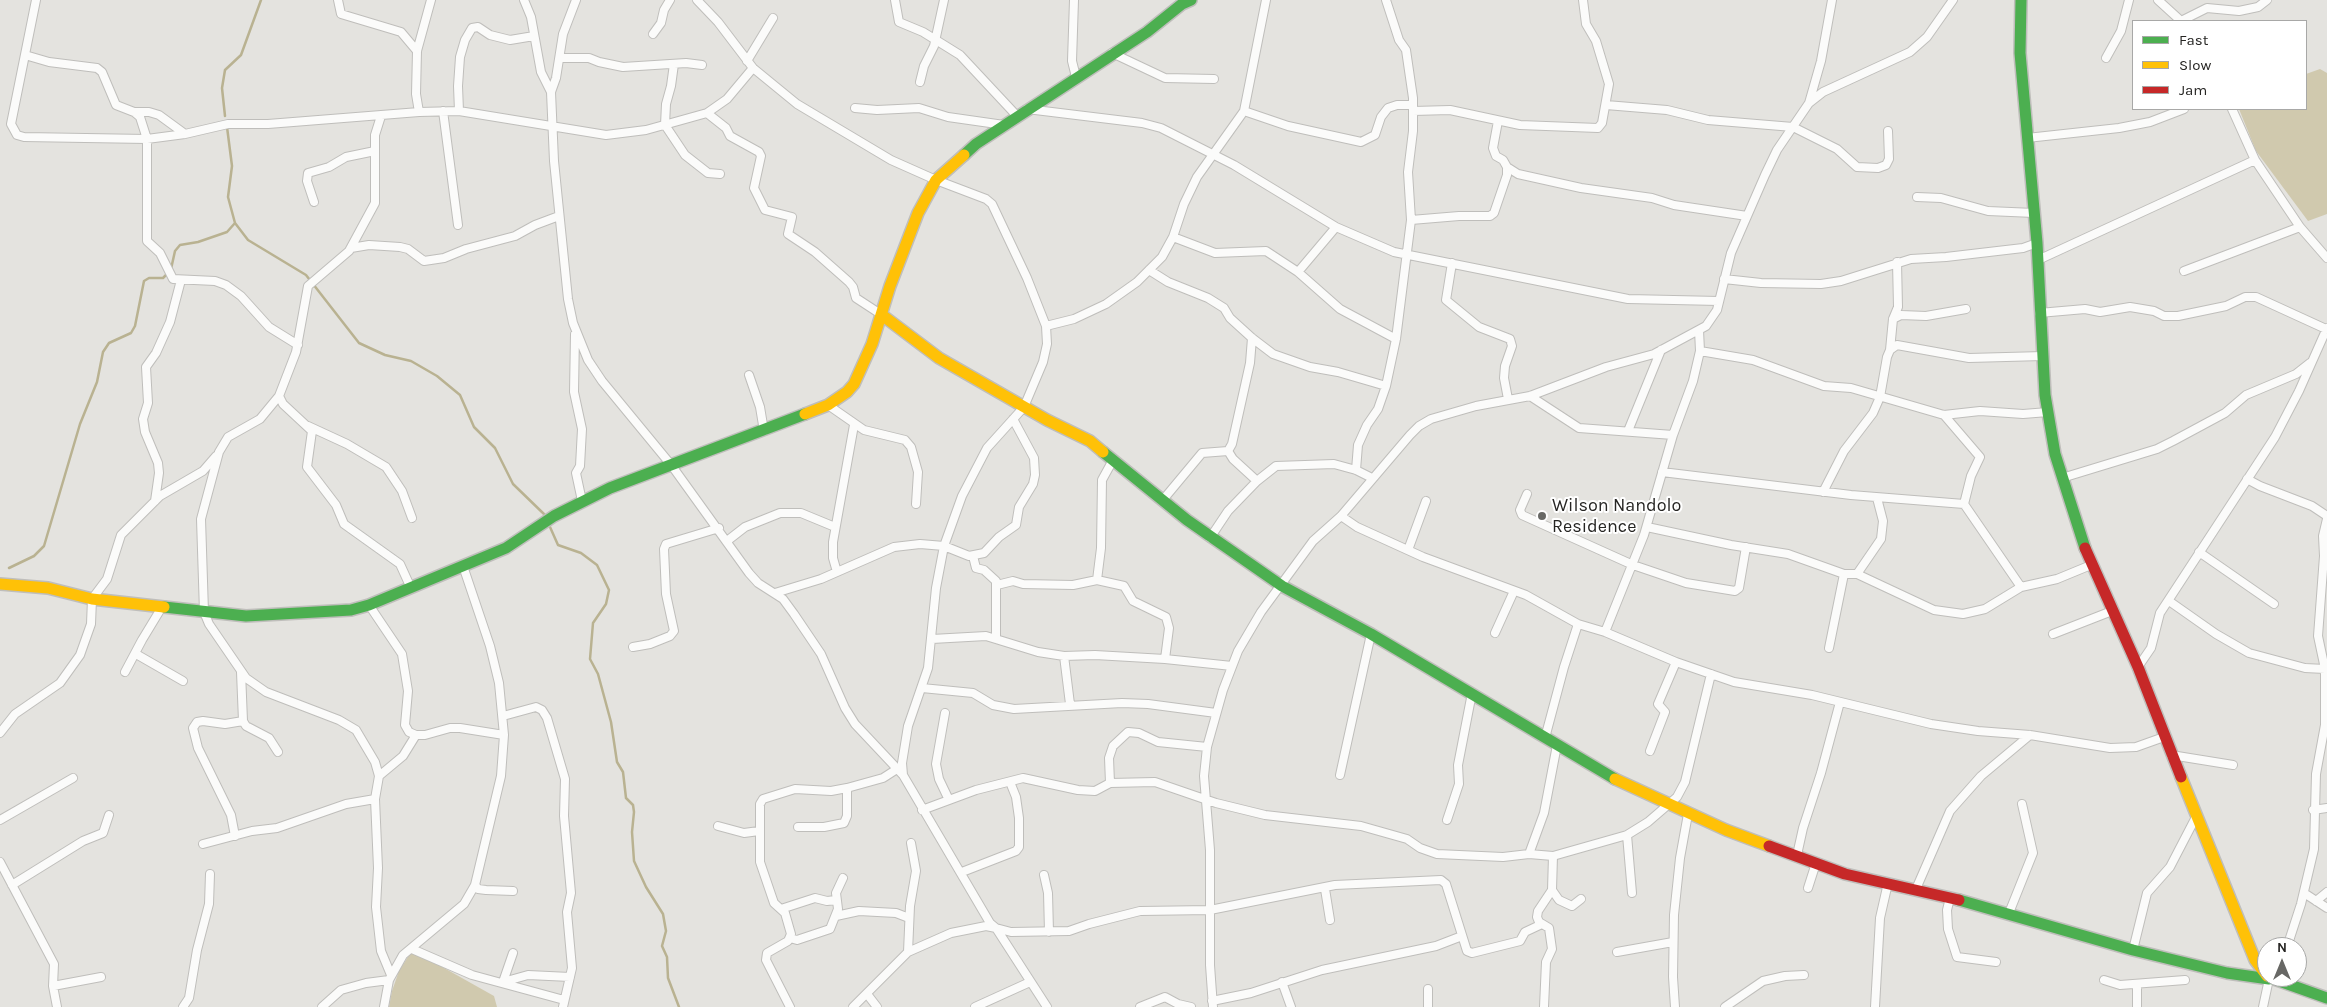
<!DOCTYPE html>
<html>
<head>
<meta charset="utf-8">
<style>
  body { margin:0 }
  #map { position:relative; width:2327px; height:1007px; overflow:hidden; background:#e4e3df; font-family:Karla,sans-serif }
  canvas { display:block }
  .legend { position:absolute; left:2132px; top:20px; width:175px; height:90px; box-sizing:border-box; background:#fff; border:1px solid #a8a8a7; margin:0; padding:6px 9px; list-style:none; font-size:15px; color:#262523 }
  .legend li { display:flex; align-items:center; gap:10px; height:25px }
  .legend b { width:25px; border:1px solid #a8a8a7 }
  .north { position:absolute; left:2257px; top:937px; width:50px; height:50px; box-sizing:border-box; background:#fff; border:1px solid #a8a8a7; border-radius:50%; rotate:0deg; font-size:14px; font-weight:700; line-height:20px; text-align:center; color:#262523 }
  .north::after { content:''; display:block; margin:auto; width:18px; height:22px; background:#686865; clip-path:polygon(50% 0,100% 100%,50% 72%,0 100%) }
</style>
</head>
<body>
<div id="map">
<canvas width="2327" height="1007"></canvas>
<ul class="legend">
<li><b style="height:6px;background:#4caf50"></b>Fast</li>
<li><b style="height:6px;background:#ffc107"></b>Slow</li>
<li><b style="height:6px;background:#c62828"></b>Jam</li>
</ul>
<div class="north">N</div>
</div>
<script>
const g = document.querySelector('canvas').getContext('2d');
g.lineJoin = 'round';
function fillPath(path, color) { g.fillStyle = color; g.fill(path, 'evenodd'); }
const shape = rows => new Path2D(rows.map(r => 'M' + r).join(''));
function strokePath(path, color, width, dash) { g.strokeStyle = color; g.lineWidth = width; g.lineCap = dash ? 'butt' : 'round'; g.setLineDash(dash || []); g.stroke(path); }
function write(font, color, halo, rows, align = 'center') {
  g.font = font + ' Karla,sans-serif'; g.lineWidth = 4; g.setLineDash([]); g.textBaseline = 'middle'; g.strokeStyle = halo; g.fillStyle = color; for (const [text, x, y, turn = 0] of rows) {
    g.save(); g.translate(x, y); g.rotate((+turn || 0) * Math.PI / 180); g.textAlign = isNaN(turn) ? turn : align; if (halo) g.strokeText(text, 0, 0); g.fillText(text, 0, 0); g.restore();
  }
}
fillPath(shape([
  [2320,69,2327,73,2327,214,2308,221,2256,151,2239,109,2306,109,2306,74],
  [411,952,437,964,494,996,497,1007,389,1007,392,991,399,971]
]), '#d0c9ae');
strokePath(shape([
  [225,116,222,88,225,70,241,55,261,0],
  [227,127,232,166,228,197,235,223,248,240,306,275,359,343,385,355,411,361,437,376,460,395,474,427,495,448,513,484,545,515],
  [171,269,175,251,180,245,198,242,227,232,235,223],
  [550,527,558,545,581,553,597,565,609,590,606,604,593,623,590,659,598,674,611,722,617,762,623,772,626,798,633,805,634,812,632,832,634,861,646,887,663,914,666,931,662,946,667,957,668,978,679,1007],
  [9,568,34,556,44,546,80,424,97,382,103,352,109,343,131,333,135,326,144,281,149,278,163,278,168,273]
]), '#b9b291', 2.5);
const street = shape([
  [36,0,11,124,17,135,24,137,147,139,185,134,228,124,268,124,419,112,459,111,606,135,646,130,707,113,727,99,753,68],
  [338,0,341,14,401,32,417,51],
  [524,0,531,17,541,72,551,92],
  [576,0,563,34,556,78,551,92,554,161,568,299,573,323,588,360,602,381,672,466,749,573,758,583,783,599,794,614,821,654,845,708,855,724,903,775],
  [697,0,718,22,753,68,797,104,891,160,936,180,986,199,992,204,1027,278,1046,326,1047,344,1043,362,1024,407,987,448,962,496,944,546,936,588,928,668,908,726,902,763,903,775,990,923,996,928,1011,932,1069,931,1089,924,1140,911,1210,910,1335,885,1441,880,1446,884,1467,951,1472,953,1520,941,1525,932,1542,924],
  [895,0,899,22,923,32,960,55,1017,116],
  [1074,0,1072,61,1076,77],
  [2158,0,2181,21],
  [2181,21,2207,8,2239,11,2258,7,2267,0],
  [653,34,661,23,664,10,670,0],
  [1112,53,1165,78,1214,79],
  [25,55,49,62,97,68,102,72,116,105,134,112,140,117,147,139,147,241,160,253,173,279,215,281,226,285,241,296,269,327,298,345],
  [560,58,589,58,599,62,623,67,686,63,702,65],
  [2106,58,2121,31,2129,0],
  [747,61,773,18],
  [674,64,671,86,666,104,665,125,685,155,708,173,720,174],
  [920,82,924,66,934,46,944,0],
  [1809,103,1821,61,1832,0],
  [1606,105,1667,110,1708,120,1793,127,1837,149,1857,167,1878,168,1886,165,1889,159,1888,131],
  [855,108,877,110,919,108,948,117,1004,125],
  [1027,109,1142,123,1161,128,1234,165,1336,227,1394,252,1628,299,1719,301],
  [2232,109,2255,160,2300,227,2327,258],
  [443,111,458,225],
  [459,111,458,86,460,57,465,40,472,28,478,27,490,35,510,40,534,36],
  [1244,111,1288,126,1361,142,1375,135,1381,117,1388,108,1397,105,1413,105],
  [1413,111,1450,110,1520,125,1598,128,1602,123,1609,84,1596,41,1586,24,1583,0],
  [134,112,149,112,159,115,185,134],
  [419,112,416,94,417,51,431,0],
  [707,113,726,128,730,136,759,152,761,156,754,188,765,210,792,217,788,234,815,252,849,282,853,287,856,298,882,315],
  [381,116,375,135,375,203,349,251,308,286,296,352,279,396,283,404,312,431,307,467,336,505,344,524,400,564,410,586],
  [2027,138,2119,128,2150,122,2184,109],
  [1507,167,1518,174,1581,188,1652,198,1674,205,1747,216],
  [1917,197,1941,198,1988,211,2034,213],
  [314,202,307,181,308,173,329,167,346,157,375,151],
  [1411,220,1459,216,1490,216,1494,213,1507,175,1507,167,1503,160,1496,156,1493,148,1498,121],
  [1173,237,1215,253,1266,251,1298,272,1340,309,1396,339],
  [351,248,369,245,400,247,408,249,424,261,444,258,466,249,515,236,535,225,559,216],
  [2038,260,2255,160],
  [1452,263,1446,300,1479,327,1510,339,1512,346,1505,366,1504,378,1508,399],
  [1149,270,1168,282,1208,298,1224,308,1230,318,1252,338,1273,354,1310,367,1338,372,1386,386],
  [2184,271,2300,227],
  [1298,272,1336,227],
  [1724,279,1761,283,1821,284,1841,281,1911,259,1946,257,2023,248,2037,243],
  [2039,313,2085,309,2100,312,2130,307,2154,311,2164,316,2178,316,2226,306,2245,297,2256,297,2326,329],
  [1893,319,1901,315,1926,316,1966,309],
  [1046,326,1074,319,1106,304,1137,282,1162,257,1173,237,1184,204,1197,177,1244,111,1266,0],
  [575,334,574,392,582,429,580,466,576,473,582,501],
  [1890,350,1893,319,1898,307,1897,262],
  [1700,351,1753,360,1824,386,1851,388,1944,415,1980,411,2023,414,2048,412],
  [749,375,760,407,764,431],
  [279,396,260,419,228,437,219,452,201,519,204,612,209,624,246,678,266,692,339,720,356,730,375,762,379,776,375,799,378,868,376,907,381,951,391,975],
  [1530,396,1579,428,1673,435],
  [828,405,864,430,905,440,911,447,918,472,916,504],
  [1944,415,1980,457,1971,476,1964,504],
  [308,426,347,444,386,467,402,491,412,518],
  [1628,431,1661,350],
  [1228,451,1233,459,1257,481],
  [1356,470,1358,445,1367,425,1378,409,1386,386,1396,339,1411,220,1408,172,1413,131,1413,98,1406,50,1399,40,1386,0],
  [1662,472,1851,495,1964,504,2021,587],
  [2062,478,2157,449,2173,441,2225,413,2246,395,2296,374,2310,363],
  [2247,479,2260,486,2312,506,2327,516],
  [1823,492,1844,451,1873,413,1880,397,1887,357,1890,350,1897,345,1969,358,2043,356],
  [1527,494,1520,510,1522,515,1633,565,1686,583,1735,591,1739,588,1746,547],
  [155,501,159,473,158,463,145,432,143,419,148,403,146,367,156,353,170,322,181,280],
  [1162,501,1202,453,1228,451,1232,444,1250,363,1252,338],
  [1341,516,1357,527,1423,557,1526,595,1578,624,1605,632,1676,662,1734,682,1812,695,1931,724,1978,731,2030,735,2110,748,2136,747,2164,737],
  [1647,527,1731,545,1788,554,1844,574,1857,574,1934,610,1963,614,1985,609,2021,587,2057,579,2091,565],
  [1210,538,1228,511,1257,481,1276,466,1334,464,1356,470,1372,478],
  [727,541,745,527,780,513,801,513,835,527],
  [1408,550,1426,501],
  [2199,552,2274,604],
  [973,556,976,568,984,570,996,581,996,639],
  [837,572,833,558,833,542,854,425],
  [1857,574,1881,539,1883,521,1877,498],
  [1097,580,1101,548,1102,480,1113,460],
  [997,585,1013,581,1023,584,1073,585,1097,580,1124,586,1133,601,1166,617,1169,628,1165,659],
  [775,593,821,579,894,547,920,544,944,546,969,556,984,553,999,537,1016,525,1019,507,1033,484,1035,475,1034,458,1013,419],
  [2169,601,2216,634,2249,653,2305,668,2325,669],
  [369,605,402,654,408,691,405,725,409,732,416,735,425,735,450,728,460,728,504,735],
  [1605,632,1644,535,1673,435,1693,381,1700,351,1699,330],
  [1495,633,1514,591],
  [2053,634,2112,611],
  [932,639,986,636,1038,652,1064,656,1095,655,1165,659,1232,666],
  [633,647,650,644,670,636,674,631,666,594,664,549,666,544,719,528],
  [1829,648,1844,574],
  [136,654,183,681],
  [1064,656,1070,704],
  [2138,667,2151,648,2160,613,2275,437,2299,391,2327,328],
  [125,672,142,640,162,607],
  [241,672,243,721,246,726,269,738,278,752],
  [922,688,973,693,993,705,1014,709,1122,703,1148,704,1216,713],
  [945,713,936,764,939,779,949,800],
  [503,716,536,707,542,710,547,718,565,779,564,816,571,893,567,912,572,968,563,1007],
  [0,733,15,714,60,683,80,655,91,624,92,599,107,579,121,535,160,496,203,471,216,456],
  [1545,738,1564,667,1578,624],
  [1650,751,1665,712,1658,704,1676,662],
  [2171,755,2233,765],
  [1340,775,1371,634],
  [379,776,403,756,416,735],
  [1110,783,1109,758,1113,746,1128,732,1139,733,1158,742,1207,747],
  [922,810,976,790,1023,778,1078,790,1095,791,1110,783,1155,782,1216,803,1265,815,1361,826,1407,839,1420,848,1437,854,1503,857,1529,854,1553,856,1627,835,1648,822,1677,797,1685,782,1711,674],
  [2313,810,2327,808],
  [0,820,73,778],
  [1447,820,1459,784,1458,765,1472,693],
  [718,826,744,833,759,831],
  [798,827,824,827,844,823,847,816,847,788],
  [1627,835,1632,893],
  [235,836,231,815,198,748,193,728,197,722,203,721,225,724,243,721],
  [203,844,252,831,277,828,346,804,375,799],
  [1529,854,1544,813,1557,745],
  [1797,855,1803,828,1821,773,1840,702],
  [0,862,54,964,53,986,57,1007],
  [962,872,1016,851,1019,847,1019,818,1016,797,1010,782],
  [1044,875,1048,893,1049,932],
  [12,885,83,841,103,833,109,815],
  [475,885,478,889,486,890,513,891],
  [1808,888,1816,863],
  [1325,889,1330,920],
  [1916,889,1950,811,1981,776,2030,735],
  [1552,890,1559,900,1572,906,1581,899],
  [2304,893,2327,908],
  [1950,898,1947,910,1948,929,1957,957,1996,962],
  [2316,901,2327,892],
  [781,909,815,898,827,901,836,900],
  [2009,913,2033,853,2022,804],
  [836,916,859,911,896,913,909,918],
  [790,938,797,940,830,929,838,909,836,893,843,878],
  [2287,947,2301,904,2314,849,2316,774,2325,725,2325,669,2318,636,2324,556,2323,536,2327,519],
  [412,949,472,975,564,1000],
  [2133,950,2147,893,2170,867,2197,815],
  [908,952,910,906,916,871,911,843],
  [1617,952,1673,942],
  [2104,980,2120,985,2185,980],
  [503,982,528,975,570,977],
  [503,982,513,953],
  [1282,982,1291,1007],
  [53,986,101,977],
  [867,994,877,1007],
  [1212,1001,1251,993,1322,970,1436,946,1462,936],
  [183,1007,189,998,197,950,209,904,210,874],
  [322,1007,341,990,366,983,389,980],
  [384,1007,389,980,403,955,464,904,475,885,501,776,504,735,499,683,490,646,463,566],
  [790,1007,766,960,767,953,788,941,791,934,785,913,774,903,760,862,760,804,763,799,795,789,831,791,847,788,883,778,897,769],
  [853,1007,908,952,951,933,986,926,996,928,1047,1007],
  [975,1007,1030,982],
  [1140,1007,1165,997,1178,1004,1191,1007],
  [1213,1007,1210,965,1210,850,1204,776,1207,747,1223,690,1238,651,1261,612,1313,541,1341,516,1410,435,1419,426,1431,419,1476,406,1530,396,1606,367,1654,354,1706,326,1717,310,1731,253,1765,175,1777,150,1809,103,1823,92,1910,52,1927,37,1953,0],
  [1428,1007,1428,989],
  [1544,1007,1546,962,1552,949,1549,928,1539,922,1537,917,1538,911,1552,890,1553,856],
  [1675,1007,1673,977,1674,915,1680,858,1688,814],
  [1725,1007,1763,981,1785,976,1804,975],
  [1875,1007,1880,918,1888,883],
  [2137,1007,2137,984],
  [2263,1007,2269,979]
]);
const fast = shape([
  [2021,0,2020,53,2037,243,2045,395,2055,454,2085,548],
  [964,155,976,144,1147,32,1182,4,1191,0],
  [1103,452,1187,520,1282,586,1371,634,1615,779],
  [164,607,246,616,351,610,369,605,506,548,554,516,610,488,805,414],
  [1959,900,2133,950,2227,973,2269,979],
  [2268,977,2327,998]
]);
const slow = shape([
  [882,315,939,358,1047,420,1090,441,1103,452],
  [805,414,828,405,847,392,854,384,872,344,890,286,918,213,936,180,964,155],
  [0,584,48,588,92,599,164,607],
  [2181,777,2255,960,2267,976],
  [1615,779,1726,830,1769,846]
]);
const jam = shape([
  [2085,548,2138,667,2181,777],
  [1769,846,1845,874,1959,900]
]);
strokePath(street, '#bfbebb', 10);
strokePath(fast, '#bfbebb', 14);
strokePath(slow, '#bfbebb', 14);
strokePath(jam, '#bfbebb', 14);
strokePath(street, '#fbfbfa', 8);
strokePath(fast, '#4caf50', 11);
strokePath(slow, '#ffc107', 11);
strokePath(jam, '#c62828', 11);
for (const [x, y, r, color] of [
  [1542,516,5,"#686865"]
]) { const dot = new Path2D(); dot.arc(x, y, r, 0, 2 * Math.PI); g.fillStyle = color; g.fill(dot); strokePath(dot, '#fff', 2); }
write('18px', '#262523', '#fff', [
  ["Wilson Nandolo",1552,506],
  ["Residence",1552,527]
], 'left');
</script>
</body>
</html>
